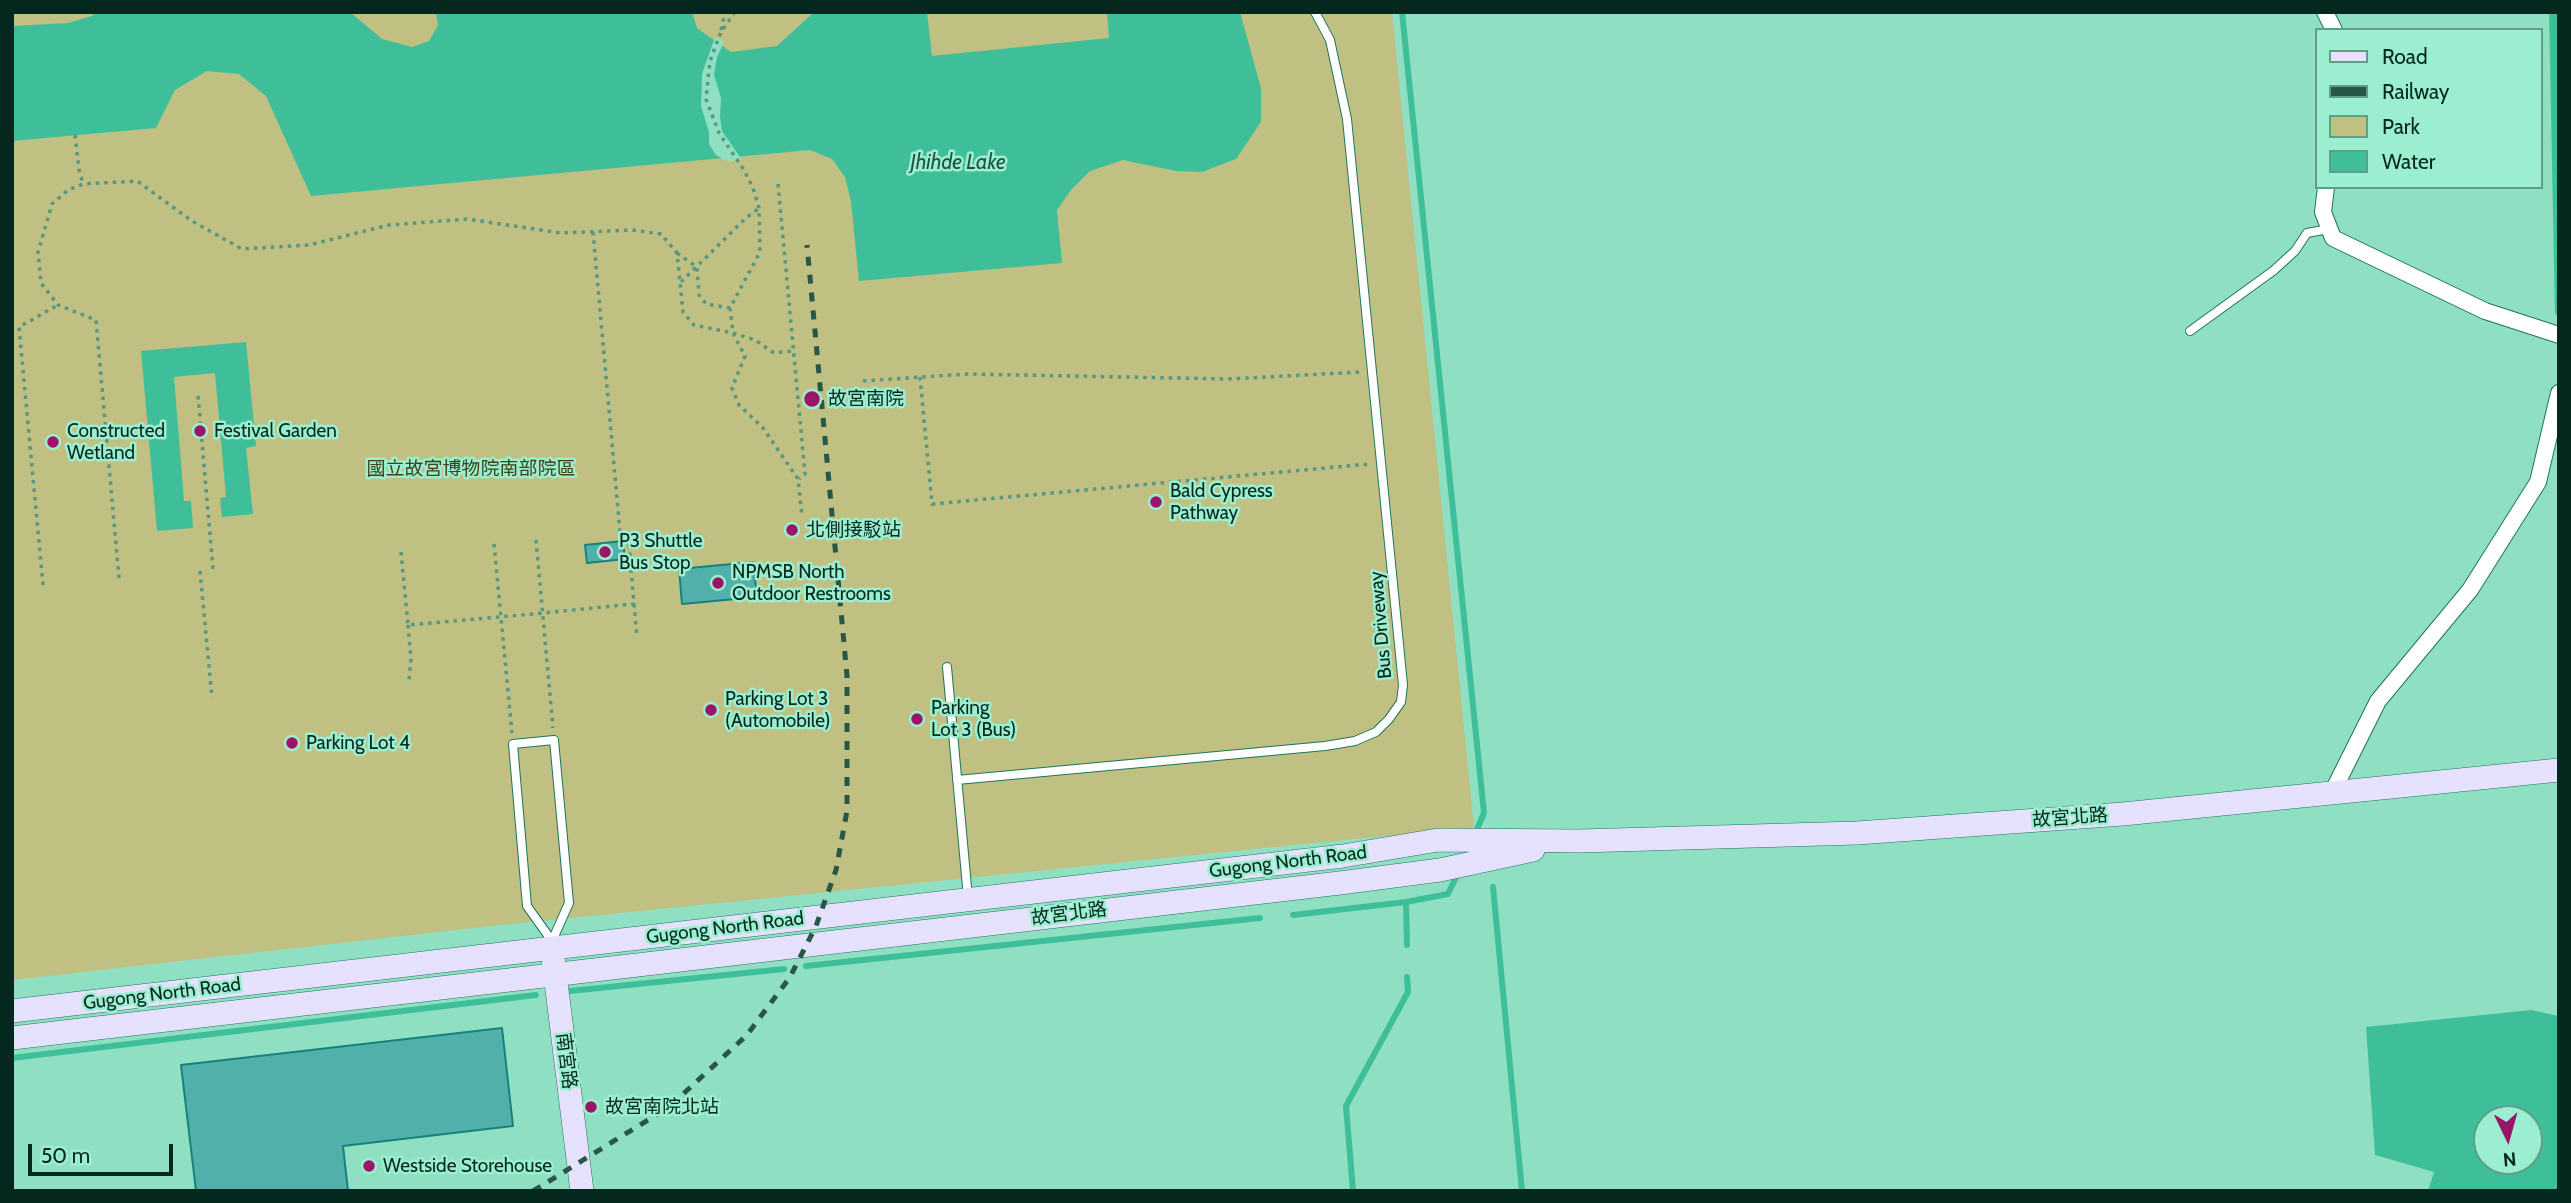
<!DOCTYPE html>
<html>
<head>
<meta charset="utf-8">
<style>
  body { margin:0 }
  #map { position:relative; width:2571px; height:1203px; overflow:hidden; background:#8fe0c3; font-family:Cabin,sans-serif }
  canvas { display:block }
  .frame { position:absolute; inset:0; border:14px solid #04281d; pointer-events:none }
  .legend { position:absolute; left:2315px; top:28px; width:228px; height:161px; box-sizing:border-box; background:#9ceed0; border:2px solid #5f9f88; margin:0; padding:9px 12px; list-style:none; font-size:21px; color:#04281d }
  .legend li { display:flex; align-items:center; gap:14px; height:35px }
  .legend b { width:35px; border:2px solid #5f9f88 }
  .north { position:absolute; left:2473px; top:1105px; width:70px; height:70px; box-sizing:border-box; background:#9ceed0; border:2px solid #5f9f88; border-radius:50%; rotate:175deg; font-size:19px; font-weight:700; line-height:28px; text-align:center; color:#04281d }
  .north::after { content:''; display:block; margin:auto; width:24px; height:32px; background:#9a1568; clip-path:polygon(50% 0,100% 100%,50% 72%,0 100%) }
  .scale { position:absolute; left:28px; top:1144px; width:145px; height:32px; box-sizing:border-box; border:4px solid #04281d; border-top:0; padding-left:9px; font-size:21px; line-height:24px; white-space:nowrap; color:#04281d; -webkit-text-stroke:5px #9ceed0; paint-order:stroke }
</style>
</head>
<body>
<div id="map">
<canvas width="2571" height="1203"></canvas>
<div class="frame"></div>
<ul class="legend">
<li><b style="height:9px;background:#e6e2fe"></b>Road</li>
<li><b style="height:9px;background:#285747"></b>Railway</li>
<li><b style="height:19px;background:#bfc082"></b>Park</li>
<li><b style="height:19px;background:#3fbf99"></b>Water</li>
</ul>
<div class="north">N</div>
<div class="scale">50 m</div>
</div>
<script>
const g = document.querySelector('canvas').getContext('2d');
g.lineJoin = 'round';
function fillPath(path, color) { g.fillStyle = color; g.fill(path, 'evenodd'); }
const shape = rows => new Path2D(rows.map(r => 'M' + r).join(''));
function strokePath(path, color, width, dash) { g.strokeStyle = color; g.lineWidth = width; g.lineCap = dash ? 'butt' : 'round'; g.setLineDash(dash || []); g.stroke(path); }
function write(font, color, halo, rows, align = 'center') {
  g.font = font + ' Cabin,"Noto Sans TC",sans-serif'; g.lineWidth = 5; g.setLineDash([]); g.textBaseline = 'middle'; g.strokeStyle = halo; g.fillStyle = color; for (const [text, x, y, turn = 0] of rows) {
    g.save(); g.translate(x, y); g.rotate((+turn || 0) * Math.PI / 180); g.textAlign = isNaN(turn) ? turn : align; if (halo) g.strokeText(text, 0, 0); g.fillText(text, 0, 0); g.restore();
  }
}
fillPath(shape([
  [12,12,1392,12,1474,827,491,926,12,980]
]), '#bfc082');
fillPath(shape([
  [95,12,350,12,382,39,412,47,429,41,438,25,436,12,692,12,697,28,731,52,777,46,814,12,927,12,932,56,1109,38,1107,12,1240,12,1261,88,1261,122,1236,159,1202,172,1176,171,1123,160,1090,171,1071,190,1057,210,1062,263,859,281,851,201,845,177,832,159,810,150,311,196,266,96,239,74,207,71,175,90,156,128,12,141,12,26,68,23,92,16],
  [2549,12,2559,12,2559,316,2555,314],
  [246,342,256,446,246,448,253,514,222,517,220,498,226,497,215,373,174,377,184,501,191,501,193,528,157,531,141,351],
  [2531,1010,2559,1016,2559,1191,2428,1191,2434,1172,2375,1155,2366,1027],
  [2487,1119,2529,1119,2529,1161,2487,1161]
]), '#3fbf99');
fillPath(shape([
  [715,37,724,42,717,57,714,75,721,98,720,117,722,131,742,160,727,161,716,155,709,144,709,132,701,106,702,74]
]), '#8fe0c3');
strokePath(shape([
  [1402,12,1484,813,1475,834],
  [1493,887,1522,1191],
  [1406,902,1448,894,1458,873],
  [1293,915,1406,902,1407,945],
  [806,966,1260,918],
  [570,991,784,969],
  [12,1058,536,995],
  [1353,1191,1346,1106,1408,992,1407,977]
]), '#3fbf99', 6);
const building = shape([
  [623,541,625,559,587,563,585,545,623,541],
  [753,562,757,597,682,604,679,569,753,562],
  [502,1028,513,1126,343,1146,348,1191,196,1191,181,1065,502,1028]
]);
fillPath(building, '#52b0aa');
strokePath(building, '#16827c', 2);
const lane = shape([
  [2190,331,2273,271,2295,251,2307,233,2329,229],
  [947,667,968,898],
  [554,740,569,903,552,941,527,906,513,744,554,740],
  [957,780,1325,746,1355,741,1376,732,1389,719,1401,702,1403,685,1347,119,1330,40,1315,12]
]);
const street = shape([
  [2325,12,2334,30],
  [2326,187,2323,212,2333,238,2485,311,2559,335],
  [2332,793,2378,701,2470,590,2538,482,2559,393]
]);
const secondary = shape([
  [553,958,582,1191],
  [12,1011,1343,856,1438,840,1580,841,1857,833,2123,814,2559,770],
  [12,1038,1340,883,1440,870,1533,850]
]);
strokePath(lane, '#1e755c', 10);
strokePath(street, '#1e755c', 18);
strokePath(secondary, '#1e755c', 24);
strokePath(shape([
  [735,12,721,32,710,61,706,99,719,133,744,170,753,188,759,208,760,252,730,308,733,333,755,340,774,353,793,351],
  [721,30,725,12],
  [75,135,79,170,83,184],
  [778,184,805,474,799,479],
  [593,232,620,532],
  [677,253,697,267,699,295,706,304,730,308],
  [681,282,746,218,758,209],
  [920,377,932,504,1369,464],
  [863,381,967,374,1228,379,1360,372],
  [198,396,213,569],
  [536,540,553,728],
  [494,544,512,733],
  [401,552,408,625,543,613,634,604,628,532],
  [200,571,212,698],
  [119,578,96,320,58,305,41,283,38,252,52,204,68,190,83,184,137,181,192,221,242,249,309,245,389,225,467,219,561,233,632,230,661,234,677,253,683,312,694,325,733,333,745,356,732,388,739,405,763,428,798,479,802,516],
  [43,585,19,327,58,305],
  [634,604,637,638],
  [408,625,411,659,409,680]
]), '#589781', 3.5, [3.5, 5]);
strokePath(lane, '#fff', 8);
strokePath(street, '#fff', 16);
strokePath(secondary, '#e6e2fe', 23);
strokePath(shape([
  [533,1191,669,1107,747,1035,790,977,816,926,836,870,847,811,847,676,807,245]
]), '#285747', 5, [9, 9]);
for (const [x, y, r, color] of [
  [812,399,9,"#9a1568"],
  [200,431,7,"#9a1568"],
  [53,442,7,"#9a1568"],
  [1156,502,7,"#9a1568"],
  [792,530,7,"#9a1568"],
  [605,552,7,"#9a1568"],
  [718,583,7,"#9a1568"],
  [711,710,7,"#9a1568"],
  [917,719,7,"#9a1568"],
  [292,743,7,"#9a1568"],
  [591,1107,7,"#9a1568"],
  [369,1166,7,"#9a1568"]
]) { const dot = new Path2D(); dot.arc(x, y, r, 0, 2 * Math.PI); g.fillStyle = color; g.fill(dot); strokePath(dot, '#9ceed0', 2.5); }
write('19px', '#04281d', '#9ceed0', [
  ["故宮南院",828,399],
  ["Constructed",67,431],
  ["Wetland",67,453],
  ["Festival Garden",214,431],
  ["Bald Cypress",1170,491],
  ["Pathway",1170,513],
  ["北側接駁站",806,530],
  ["P3 Shuttle",619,541],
  ["Bus Stop",619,563],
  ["NPMSB North",732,572],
  ["Outdoor Restrooms",732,594],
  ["Parking Lot 3",725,699],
  ["(Automobile)",725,721],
  ["Parking",931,708],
  ["Lot 3 (Bus)",931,730],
  ["Parking Lot 4",306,743],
  ["故宮南院北站",605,1107],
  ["Westside Storehouse",383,1166]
], 'left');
write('19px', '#424217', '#9ceed0', [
  ["國立故宮博物院南部院區",471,469]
]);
write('19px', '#04281d', '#9ceed0', [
  ["Bus Driveway",1381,625,-95],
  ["故宮北路",2070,818,-4],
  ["Gugong North Road",1288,862,-7],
  ["故宮北路",1069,914,-7],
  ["Gugong North Road",725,928,-7],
  ["Gugong North Road",162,994,-7],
  ["南宮路",566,1061,83]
]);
write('italic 21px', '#1f5342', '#9ceed0', [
  ["Jhihde Lake",958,163]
]);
</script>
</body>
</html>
